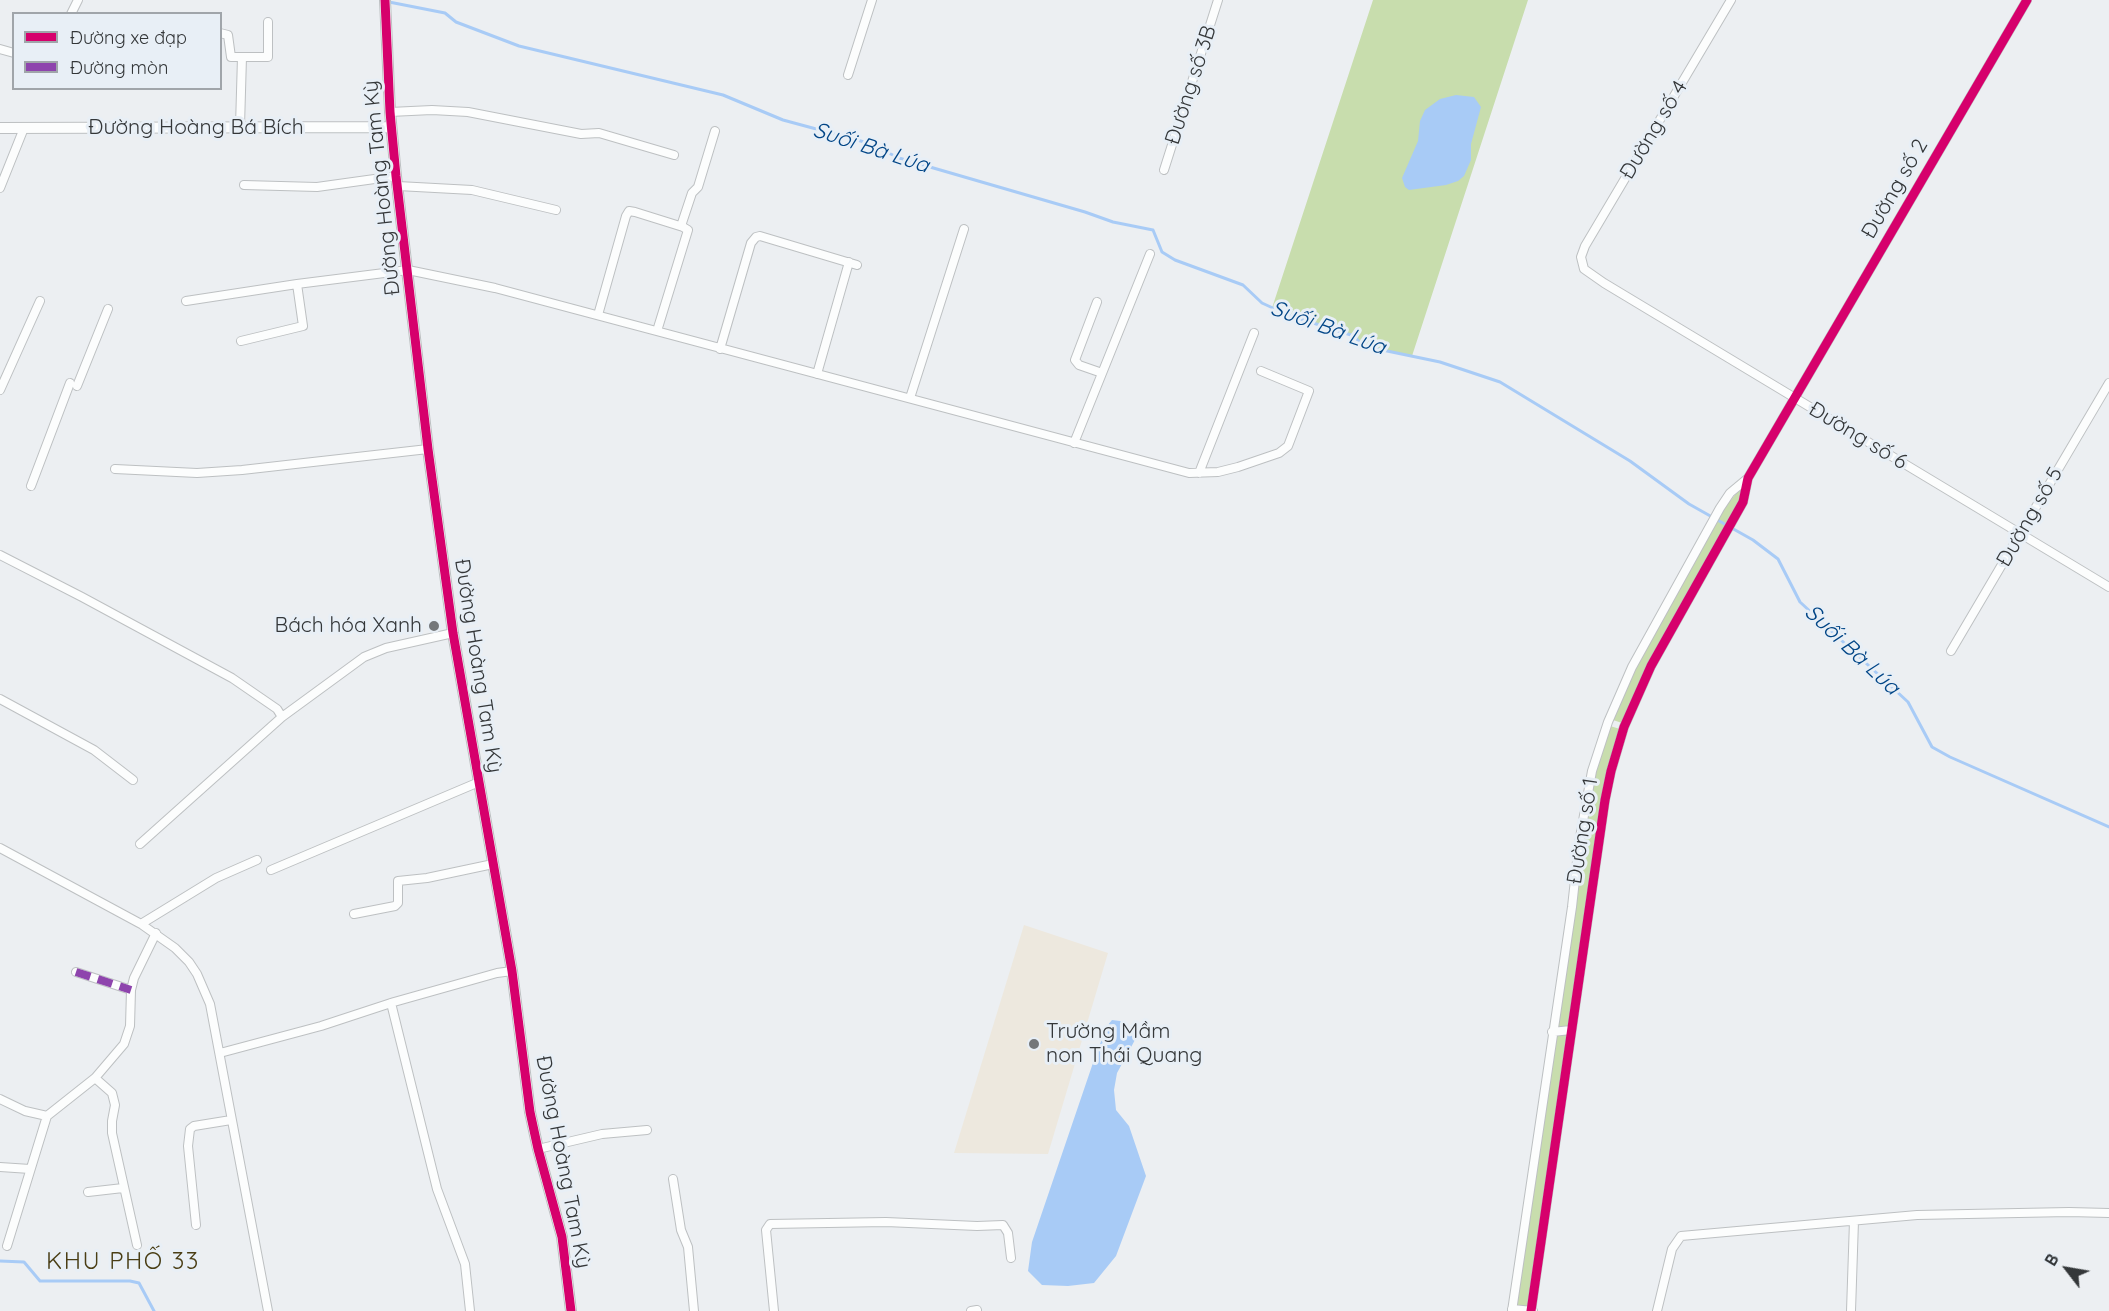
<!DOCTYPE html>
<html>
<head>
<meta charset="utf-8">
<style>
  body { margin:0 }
  #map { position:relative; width:2109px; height:1311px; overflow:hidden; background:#eceff2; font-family:Quicksand,sans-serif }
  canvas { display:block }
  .legend { position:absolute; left:12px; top:12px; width:210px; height:78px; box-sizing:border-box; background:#e8eff6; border:2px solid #a0a5aa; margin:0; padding:8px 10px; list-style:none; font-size:18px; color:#343739 }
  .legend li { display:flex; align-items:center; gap:12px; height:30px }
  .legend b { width:30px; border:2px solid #a0a5aa }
  .north { position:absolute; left:2037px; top:1239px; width:60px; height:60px; -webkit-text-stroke:4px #e8eff6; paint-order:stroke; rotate:301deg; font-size:16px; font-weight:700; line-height:24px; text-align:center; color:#343739 }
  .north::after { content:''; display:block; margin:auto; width:21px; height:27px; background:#343739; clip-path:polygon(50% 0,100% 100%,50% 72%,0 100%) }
</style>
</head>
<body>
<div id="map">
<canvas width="2109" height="1311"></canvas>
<ul class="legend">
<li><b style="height:8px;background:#d6006c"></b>Đường xe đạp</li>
<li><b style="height:8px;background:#8e44ad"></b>Đường mòn</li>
</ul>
<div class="north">B</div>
</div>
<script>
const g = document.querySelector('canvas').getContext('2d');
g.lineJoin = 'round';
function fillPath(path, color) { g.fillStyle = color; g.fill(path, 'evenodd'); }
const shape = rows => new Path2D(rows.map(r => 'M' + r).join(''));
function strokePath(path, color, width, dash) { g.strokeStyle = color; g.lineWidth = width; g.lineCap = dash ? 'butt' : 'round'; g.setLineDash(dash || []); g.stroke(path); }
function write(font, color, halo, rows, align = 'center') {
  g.font = font + ' Quicksand,sans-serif'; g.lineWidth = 6; g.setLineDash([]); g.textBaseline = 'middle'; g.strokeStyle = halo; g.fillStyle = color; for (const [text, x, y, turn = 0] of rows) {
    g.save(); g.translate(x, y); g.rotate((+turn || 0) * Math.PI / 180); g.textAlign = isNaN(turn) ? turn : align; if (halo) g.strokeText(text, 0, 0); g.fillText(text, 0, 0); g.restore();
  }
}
fillPath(shape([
  [1024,925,1108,953,1048,1154,954,1153]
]), '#ede8de');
fillPath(shape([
  [1373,0,1528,0,1412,356,1363,346,1354,336,1288,315,1272,308],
  [1742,487,1740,501,1648,664,1622,723,1613,720,1635,669,1723,509],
  [1610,726,1620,729,1601,799,1568,1027,1556,1028,1582,843,1596,772],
  [1567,1034,1528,1307,1516,1306,1555,1035]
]), '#c8ddad');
fillPath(shape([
  [1456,95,1474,97,1481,107,1471,144,1471,160,1464,176,1458,181,1446,185,1409,190,1405,187,1402,178,1418,141,1420,121,1425,110,1440,99],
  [1112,1020,1120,1021,1133,1029,1136,1038,1117,1073,1114,1090,1116,1110,1129,1126,1146,1176,1116,1256,1094,1283,1068,1286,1042,1285,1028,1271,1032,1242,1095,1057,1107,1026]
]), '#a8cbf6');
strokePath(shape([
  [389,2,445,13,456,22,519,46,723,95,783,120,868,143,899,158,1085,212,1113,222,1153,230,1162,252,1175,260,1243,285,1262,303,1288,315,1354,336,1363,346,1440,362,1500,382,1630,461,1689,504,1753,540,1778,559,1800,602,1908,702,1932,747,1950,757,2109,827],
  [0,1261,24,1262,40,1281,130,1281,139,1283,154,1311]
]), '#a8cbf6', 3);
const minor = shape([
  [1731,0,1585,246,1581,257,1584,269,1604,283,2109,587],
  [71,14,78,0],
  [220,33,228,35,231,57,242,57,240,126],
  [0,49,14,53],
  [242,57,268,57,268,22],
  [848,75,872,0],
  [390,112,432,110,468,112,581,134,599,133,674,155],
  [1164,170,1218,0],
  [244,185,317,187,396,176],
  [398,186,472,190,556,210],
  [0,188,24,128],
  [681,226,692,193,698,187,715,131],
  [186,301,297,284,408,270,495,288,1189,473,1218,472,1238,467,1279,453,1288,446,1309,391,1261,371],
  [1097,302,1075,360,1079,365,1102,373],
  [598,315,626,216,629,211,635,212,683,227,688,230,657,331],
  [241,341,303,326,297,284],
  [720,349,751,243,756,237,760,236,857,265],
  [817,374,849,262],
  [77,386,108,309],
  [0,390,40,301],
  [910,398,964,229],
  [1074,443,1150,254],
  [115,469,197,473,242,470,428,449],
  [1199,473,1254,333],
  [31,486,70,383],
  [0,555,82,597,232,678,277,709,282,717],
  [1951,651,2109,383],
  [0,699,94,750,133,780],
  [140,844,282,717,364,657,386,648,453,633],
  [0,848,141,924,175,948,189,962,197,974,210,1004,268,1311],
  [271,870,479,782],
  [354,914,395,906,398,903,398,881,427,878,493,864],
  [141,924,216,878,257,860],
  [76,972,131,990],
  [391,1003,437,1189,465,1264,470,1311],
  [1552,1032,1571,1030],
  [220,1053,321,1026,394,1002,497,973,512,971],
  [95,1078,112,1093,115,1105,112,1121,112,1133,137,1245],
  [0,1099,25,1111,47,1116],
  [538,1149,602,1134,647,1130],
  [0,1167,30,1169],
  [673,1179,681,1230,688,1247,694,1311],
  [88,1192,123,1188],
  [196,1225,188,1146,190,1129,194,1126,231,1120],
  [7,1246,47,1116,95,1078,124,1044,130,1026,131,990,134,978,156,933],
  [1512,1309,1533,1311],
  [774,1311,766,1230,770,1224,886,1222,977,1226,1003,1225,1008,1233,1011,1258],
  [971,1311,977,1310],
  [1512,1311,1572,907,1579,843,1592,771,1608,722,1632,667,1720,508,1730,493,1748,478],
  [1531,1311,1605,800,1611,771,1624,727,1651,666,1743,502,1748,478,2027,0],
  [1657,1311,1672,1249,1681,1236,1917,1215,2069,1212,2109,1213],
  [1851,1311,1854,1221]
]);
const tertiary = shape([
  [385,0,390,112,396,176,428,449,453,633,512,971,530,1112,538,1149,562,1237,571,1311],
  [0,128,391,127]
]);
strokePath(minor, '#bdc0c2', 10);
strokePath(tertiary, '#bdc0c2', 12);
strokePath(minor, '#fcfdfd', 8);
strokePath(tertiary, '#fcfdfd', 10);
strokePath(shape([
  [76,972,131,990]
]), '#8e44ad', 8, [15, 8]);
strokePath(shape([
  [385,0,390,112,396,176,428,449,453,633,512,971,530,1112,538,1149,562,1237,571,1311],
  [1531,1311,1605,800,1611,771,1624,727,1651,666,1743,502,1748,478,2027,0]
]), '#d6006c', 9);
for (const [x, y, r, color] of [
  [434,626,6,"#74777a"],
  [1034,1044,6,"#74777a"]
]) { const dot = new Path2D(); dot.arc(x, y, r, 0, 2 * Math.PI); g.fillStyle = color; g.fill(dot); strokePath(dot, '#e8eff6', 2); }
write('21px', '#343739', '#e8eff6', [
  ["Đường số 3B",1191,85,-72],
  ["Đường Hoàng Bá Bích",196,128],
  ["Đường số 4",1654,130,-59],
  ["Đường Hoàng Tam Kỳ",382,188,-96],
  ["Đường số 2",1895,189,-60],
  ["Đường số 6",1858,436,31],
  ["Đường số 5",2030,517,-60],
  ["Đường Hoàng Tam Kỳ",478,666,81],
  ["Đường số 1",1583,831,-81],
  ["Đường Hoàng Tam Kỳ",563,1162,79]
]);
write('21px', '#343739', '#e8eff6', [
  ["Bách hóa Xanh",422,626],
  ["Trường Mầm",1046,1032,"left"],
  ["non Thái Quang",1046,1056,"left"]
], 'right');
write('italic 22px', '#014586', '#e8eff6', [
  ["Suối Bà Lúa",871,148,18],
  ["Suối Bà Lúa",1328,328,20],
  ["Suối Bà Lúa",1852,650,43]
]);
g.letterSpacing = '1.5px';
write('24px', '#4a3e15', '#e8eff6', [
  ["KHU PHỐ 33",123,1262]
]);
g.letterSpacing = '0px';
</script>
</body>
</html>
